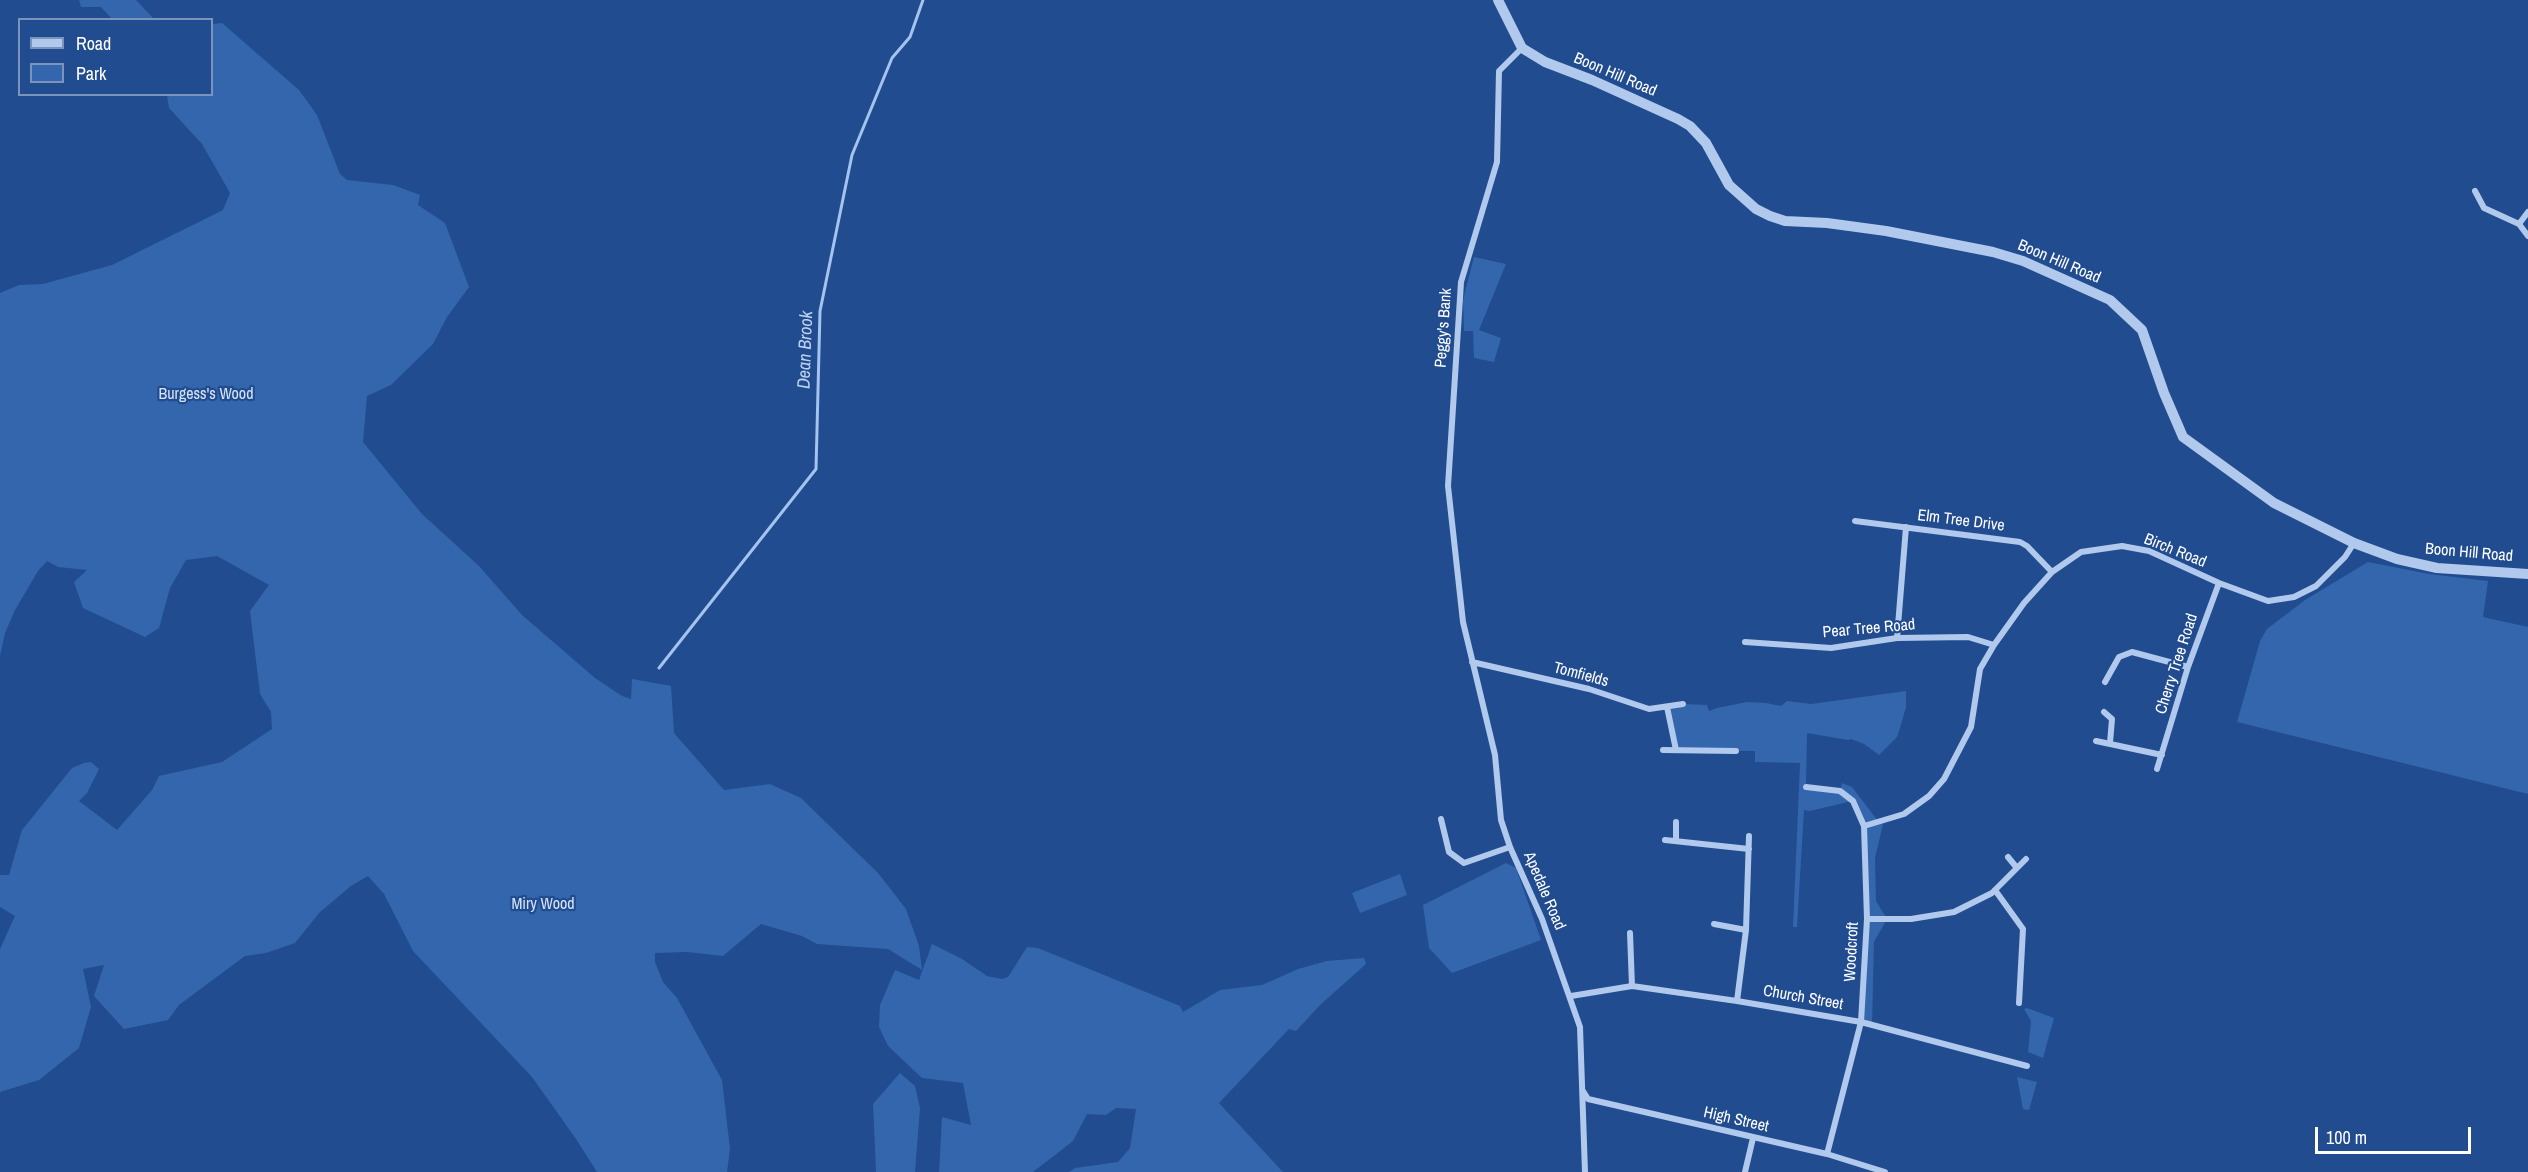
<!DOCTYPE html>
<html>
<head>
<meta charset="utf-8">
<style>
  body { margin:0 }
  #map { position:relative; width:2528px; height:1172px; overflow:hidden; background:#214c8f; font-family:"Archivo Narrow",sans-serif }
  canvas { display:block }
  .legend { position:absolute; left:18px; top:18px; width:195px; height:78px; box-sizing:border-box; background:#214c8f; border:2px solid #7a94bc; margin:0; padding:8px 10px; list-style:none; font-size:18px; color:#fff }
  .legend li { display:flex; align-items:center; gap:12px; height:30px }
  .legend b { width:30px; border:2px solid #7a94bc }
  .scale { position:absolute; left:2315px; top:1127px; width:156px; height:27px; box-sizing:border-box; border:3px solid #fff; border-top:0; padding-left:8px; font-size:18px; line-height:21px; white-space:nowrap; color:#fff; -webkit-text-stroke:4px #214c8f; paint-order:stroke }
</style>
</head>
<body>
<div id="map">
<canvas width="2528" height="1172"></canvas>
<ul class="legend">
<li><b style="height:8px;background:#b0c9ec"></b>Road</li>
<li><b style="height:16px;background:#3466ad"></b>Park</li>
</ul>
<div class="scale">100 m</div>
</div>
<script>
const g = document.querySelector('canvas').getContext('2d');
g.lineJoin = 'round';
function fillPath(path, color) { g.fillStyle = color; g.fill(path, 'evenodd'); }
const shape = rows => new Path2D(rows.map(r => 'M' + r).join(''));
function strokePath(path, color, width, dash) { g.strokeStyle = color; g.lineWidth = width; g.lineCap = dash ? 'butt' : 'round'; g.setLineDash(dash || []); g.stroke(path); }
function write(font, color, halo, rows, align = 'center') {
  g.font = font + ' "Archivo Narrow",sans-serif'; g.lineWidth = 4.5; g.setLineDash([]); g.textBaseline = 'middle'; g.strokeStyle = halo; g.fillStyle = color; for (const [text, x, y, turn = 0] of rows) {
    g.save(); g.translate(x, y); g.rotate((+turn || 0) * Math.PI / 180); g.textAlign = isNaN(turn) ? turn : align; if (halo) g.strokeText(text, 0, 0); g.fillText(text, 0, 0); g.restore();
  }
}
fillPath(shape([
  [79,0,136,0,154,19,112,19,101,7,81,7],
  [222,23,299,90,317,115,340,174,347,180,393,185,420,195,418,205,445,223,469,287,447,317,433,344,391,385,367,396,363,442,422,514,479,566,522,615,595,678,622,696,631,699,632,679,671,686,674,733,724,790,770,784,801,798,878,873,906,909,919,946,922,970,888,949,817,944,802,936,761,924,723,956,687,952,655,953,655,962,663,982,677,998,722,1080,730,1149,727,1172,597,1172,576,1139,532,1077,413,951,384,894,368,876,351,886,320,912,295,943,266,953,245,956,179,1005,168,1020,124,1029,94,996,104,965,83,969,91,1007,79,1048,39,1080,0,1092,0,949,15,916,0,907,0,875,9,875,22,830,72,768,84,763,91,762,99,769,87,793,79,801,117,830,152,790,159,776,222,762,272,729,271,712,260,694,250,611,269,585,217,556,186,560,170,588,159,628,145,637,83,608,74,582,87,570,58,567,47,561,38,571,15,610,5,633,0,656,0,293,19,285,43,284,112,265,223,210,230,193,202,144,169,108,167,95,212,94,212,24],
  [1474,257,1506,264,1479,330,1501,338,1494,362,1474,358,1473,331,1464,331,1463,300],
  [2368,562,2429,574,2488,581,2483,617,2528,627,2528,794,2237,722,2260,641,2267,629,2305,600],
  [1906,691,1906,707,1900,728,1897,737,1879,755,1864,744,1851,739,1848,740,1807,733,1806,787,1840,791,1842,783,1852,787,1878,821,1884,820,1875,858,1876,901,1887,919,1874,942,1872,1025,1861,1022,1867,919,1864,826,1852,801,1810,811,1804,810,1797,927,1793,927,1800,763,1755,762,1755,751,1676,750,1667,707,1683,704,1707,705,1709,711,1717,708,1747,702,1766,703,1781,706,1787,701,1811,704],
  [1506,863,1516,868,1541,940,1452,973,1429,948,1423,905],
  [1400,874,1407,895,1360,913,1352,893],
  [932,944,962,959,987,976,1002,979,1008,977,1027,947,1038,948,1180,1006,1183,1012,1220,990,1262,985,1298,969,1327,961,1364,958,1366,964,1320,1005,1296,1031,1289,1029,1219,1103,1283,1172,1069,1172,1075,1168,1118,1162,1130,1148,1136,1109,1116,1108,1106,1115,1087,1114,1073,1141,1033,1172,939,1172,942,1117,971,1125,963,1083,922,1078,888,1046,879,1027,880,1005,895,970,919,980],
  [2027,1008,2054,1018,2043,1058,2028,1052,2031,1021,2024,1009],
  [900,1073,915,1086,920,1108,915,1172,876,1172,873,1104],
  [2017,1077,2037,1082,2029,1110,2023,1109]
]), '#3466ad');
strokePath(shape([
  [659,668,816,469,820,311,852,155,892,58,910,37,923,0]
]), '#a4c3ee', 3);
strokePath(shape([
  [1522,48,1499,71,1497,162,1461,282,1448,486,1463,622,1495,755,1501,820,1510,847,1542,919,1580,1027,1585,1172],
  [2475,191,2484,208,2519,224],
  [2528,212,2519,224,2528,236],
  [1855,521,2020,542,2027,546,2052,572],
  [1897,638,1906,527],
  [1745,642,1831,648,1897,638,1968,637,1994,645],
  [1472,662,1589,689,1649,709,1683,704],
  [2105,682,2119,657,2132,652,2188,667],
  [1667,707,1676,750],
  [2104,712,2112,719,2110,743],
  [2096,741,2162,755],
  [1663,750,1736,751],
  [2157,769,2188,667,2219,583],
  [1806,787,1840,791,1853,801,1864,826,1867,919,1861,1022,1827,1154],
  [1441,819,1449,852,1464,863,1510,847],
  [1864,826,1904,814,1929,796,1944,779,1971,727,1980,669,1994,645,2024,603,2052,572,2081,552,2122,546,2149,551,2219,583,2268,601,2294,597,2316,586,2345,557,2354,543],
  [1665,840,1749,849],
  [1676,841,1676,822],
  [2008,857,2017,868],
  [1995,890,2023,929,2019,1003],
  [1867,919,1911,919,1954,912,1992,893,2026,859],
  [1714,924,1746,930],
  [1630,933,1632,986],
  [1571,996,1632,986,1737,1001,1861,1022,2027,1066],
  [1737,1001,1746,930,1749,836],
  [1583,1091,1588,1099,1827,1154,1885,1172],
  [1745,1172,1753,1138]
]), '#b0c9ec', 6);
strokePath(shape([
  [1498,0,1522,48,1545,62,1592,80,1678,119,1690,126,1706,143,1729,185,1756,209,1770,216,1785,221,1827,223,1886,231,1993,252,2023,261,2110,300,2142,330,2164,393,2183,437,2274,503,2354,543,2397,559,2437,568,2528,574]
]), '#b0c9ec', 10);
write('16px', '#fff', '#214c8f', [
  ["Boon Hill Road",1615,75,23],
  ["Boon Hill Road",2059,262,23],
  ["Peggy's Bank",1444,328,-86],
  ["Elm Tree Drive",1961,521,7],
  ["Birch Road",2175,551,22],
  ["Boon Hill Road",2469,553,5],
  ["Pear Tree Road",1869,629,-5],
  ["Cherry Tree Road",2177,664,-72],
  ["Tomfields",1581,675,15],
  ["Apedale Road",1544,891,67],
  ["Woodcroft",1852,952,-87],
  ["Church Street",1803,998,10],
  ["High Street",1736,1120,13]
]);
write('16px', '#d6e4f9', '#214c8f', [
  ["Burgess's Wood",206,395],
  ["Miry Wood",543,905]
]);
write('italic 18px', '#bdd3f3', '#214c8f', [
  ["Dean Brook",806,350,-88]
]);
</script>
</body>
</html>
